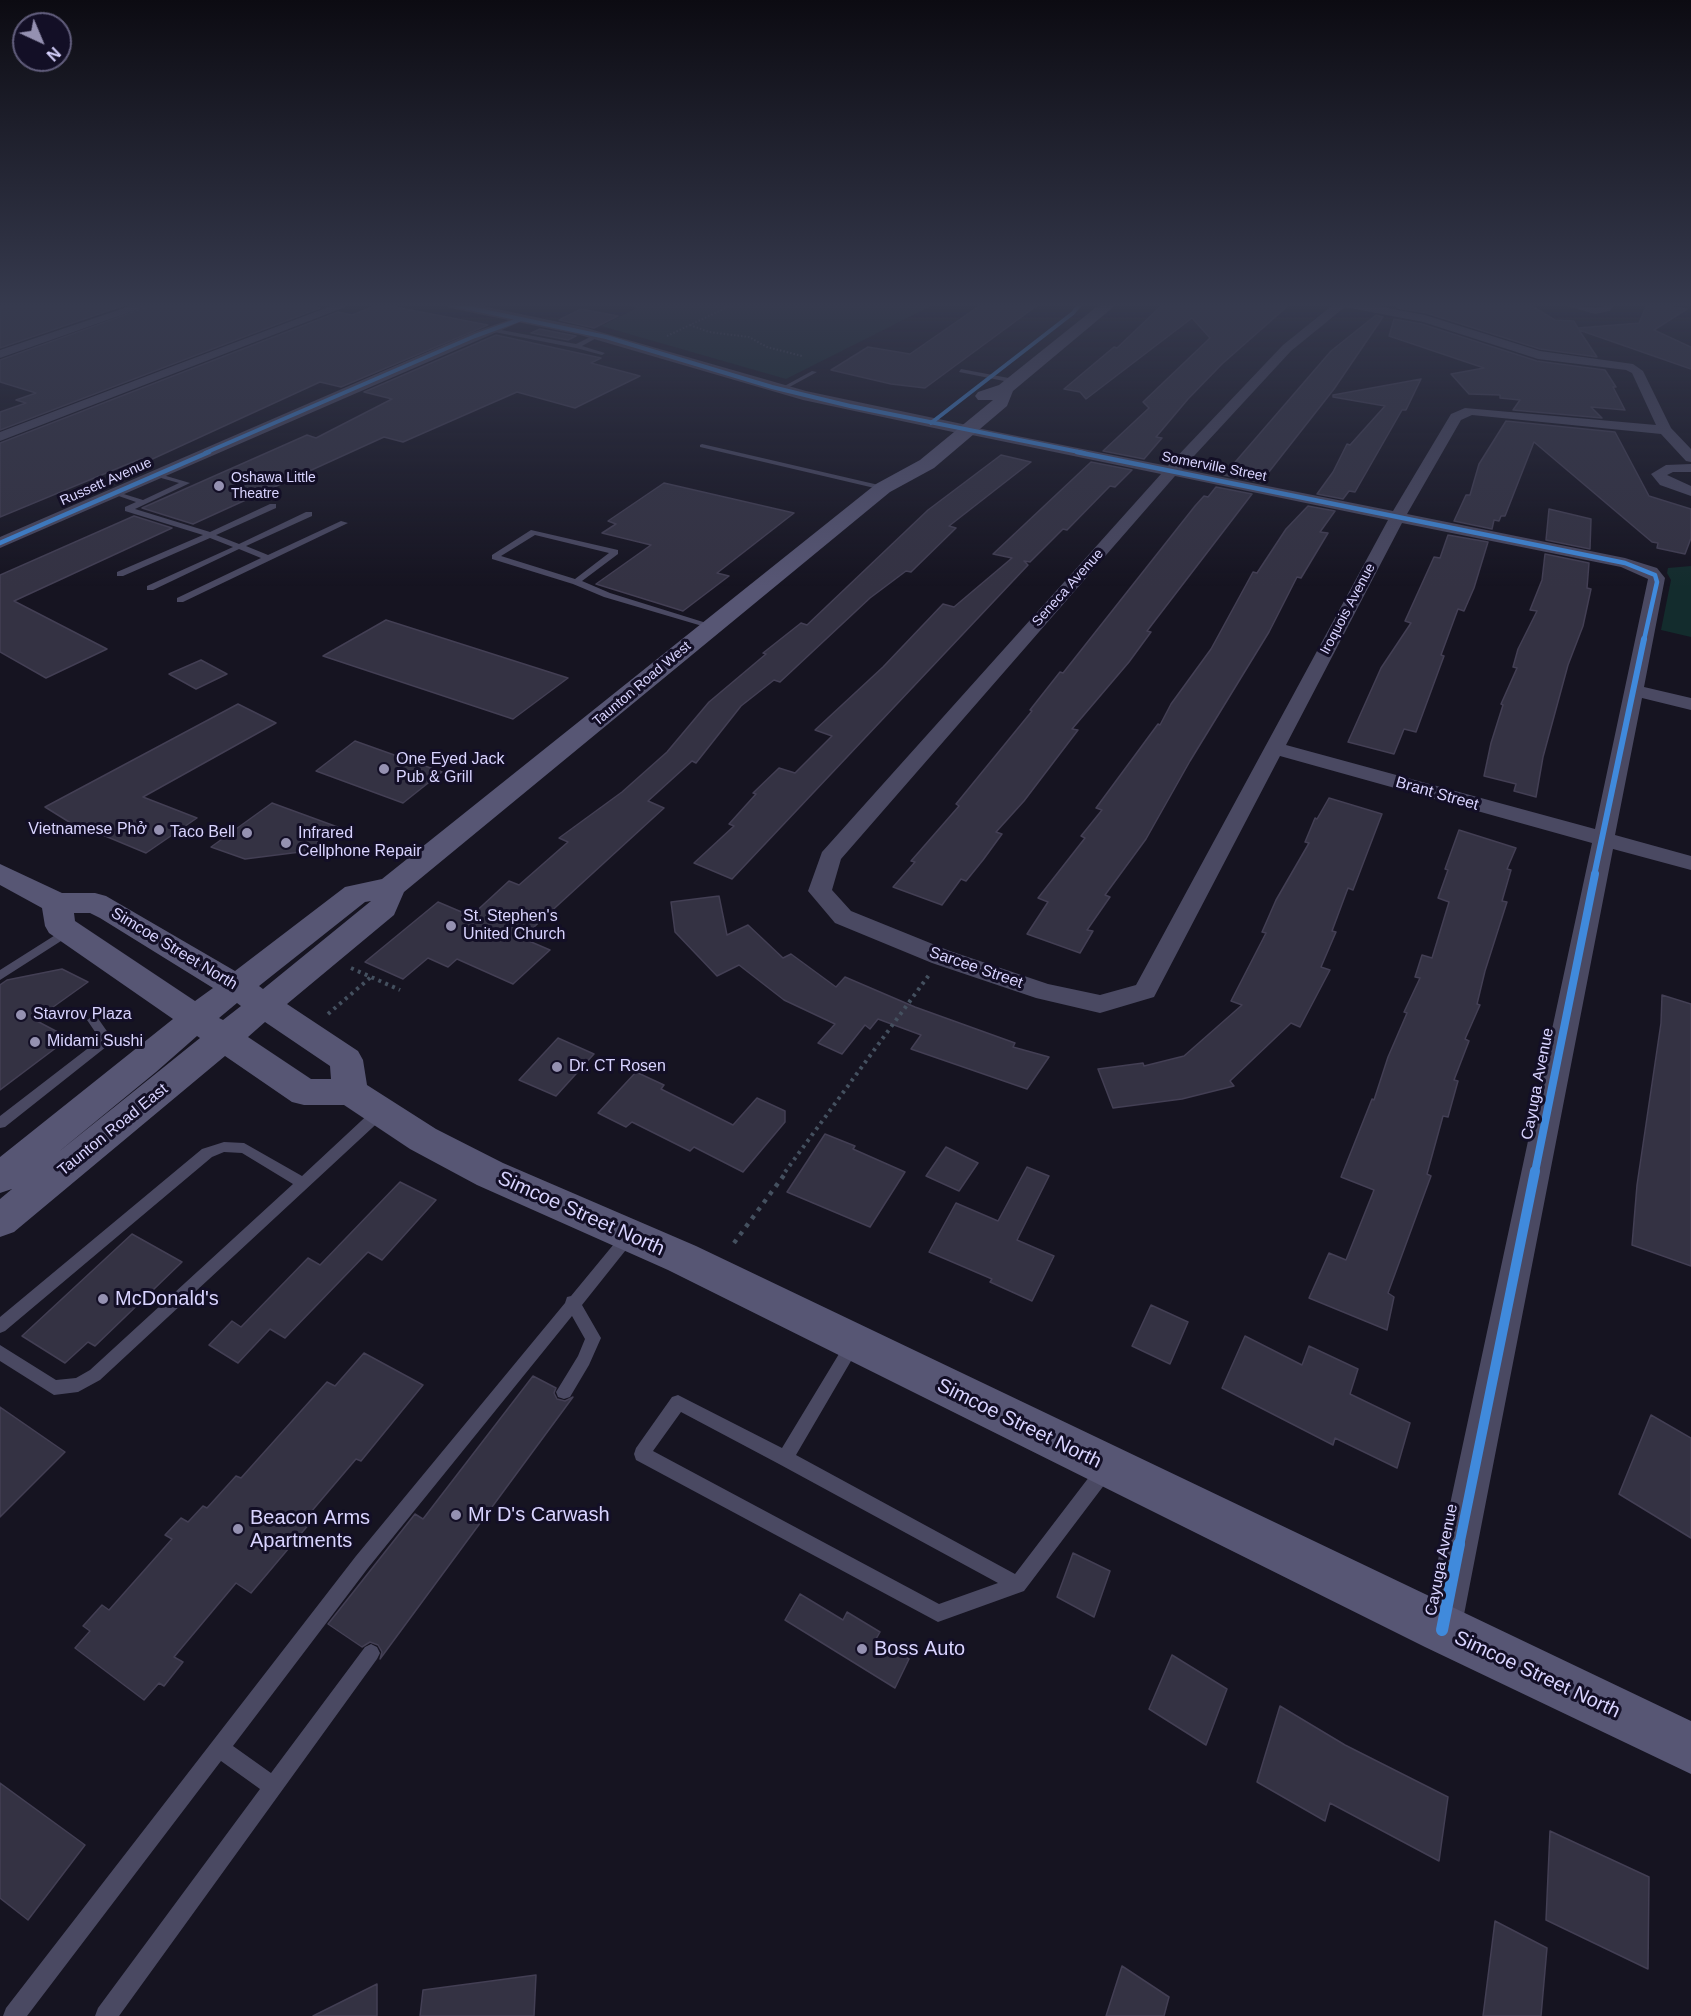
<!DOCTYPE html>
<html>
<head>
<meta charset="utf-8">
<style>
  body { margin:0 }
  #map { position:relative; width:1691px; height:2016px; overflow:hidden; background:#161421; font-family:Helvetica,sans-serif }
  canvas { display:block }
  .north { position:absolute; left:12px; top:12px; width:60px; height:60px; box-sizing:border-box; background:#130f26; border:2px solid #625e7d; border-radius:50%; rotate:136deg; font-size:16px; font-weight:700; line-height:24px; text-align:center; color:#d9d4ff }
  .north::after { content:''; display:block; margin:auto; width:21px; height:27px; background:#9591b1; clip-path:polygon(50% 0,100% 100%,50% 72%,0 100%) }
</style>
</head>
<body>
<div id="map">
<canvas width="1691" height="2016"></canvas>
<div class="north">N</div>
</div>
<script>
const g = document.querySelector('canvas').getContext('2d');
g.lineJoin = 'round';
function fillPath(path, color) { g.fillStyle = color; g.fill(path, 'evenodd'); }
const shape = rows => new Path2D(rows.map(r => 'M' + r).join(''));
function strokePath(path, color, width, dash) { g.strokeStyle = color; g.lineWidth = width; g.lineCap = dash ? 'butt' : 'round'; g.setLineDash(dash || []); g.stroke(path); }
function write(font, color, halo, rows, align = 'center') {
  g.font = font + ' Helvetica,sans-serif'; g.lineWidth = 6; g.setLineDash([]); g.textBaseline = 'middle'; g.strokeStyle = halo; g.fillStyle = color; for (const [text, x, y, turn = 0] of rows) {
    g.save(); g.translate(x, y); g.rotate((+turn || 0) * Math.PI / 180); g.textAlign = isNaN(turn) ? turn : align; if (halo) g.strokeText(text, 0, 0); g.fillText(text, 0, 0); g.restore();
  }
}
fillPath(shape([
  [621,304,935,304,786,379,601,326,637,308],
  [1691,566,1691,637,1661,630,1671,580,1667,573,1668,568]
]), '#132c2d');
const building = shape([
  [0,304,128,304,0,348,0,304],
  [155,304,305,304,320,308,0,430,0,412,26,403,16,400,36,393,0,382,0,360,155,304],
  [380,304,488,325,341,387,320,382,148,461,140,459,0,517,0,443,338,312,352,315,380,304],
  [982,304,1039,304,925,388,891,384,831,370,868,347,910,354,982,304],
  [1163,304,1290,304,1222,364,1188,399,1156,437,1162,438,1144,459,1103,451,1149,408,1143,402,1210,338,1192,318,1086,399,1080,392,1064,389,1114,347,1117,348,1163,304],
  [1398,304,1523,304,1532,306,1555,320,1574,321,1578,328,1639,323,1647,304,1687,309,1654,330,1691,347,1691,369,1579,330,1597,357,1540,349,1426,313,1397,308,1398,304],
  [581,309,618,316,594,328,559,320,581,309],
  [1376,315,1383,317,1334,389,1261,482,1224,475,1331,351,1376,315],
  [1394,319,1422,324,1537,361,1605,370,1616,387,1613,387,1625,410,1591,407,1602,418,1513,410,1520,400,1500,398,1500,395,1469,394,1451,374,1484,368,1389,336,1394,319],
  [540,329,576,336,568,340,531,333,540,329],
  [496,335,601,358,591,363,640,376,575,408,517,392,403,442,384,437,193,524,142,508,307,435,316,438,392,399,364,392,496,335],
  [1421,379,1406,410,1402,410,1355,492,1349,491,1343,499,1317,494,1333,472,1347,444,1350,445,1385,406,1333,397,1333,395,1421,379],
  [1506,421,1615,432,1649,496,1691,509,1691,538,1685,554,1657,548,1658,543,1652,542,1534,442,1505,516,1501,516,1499,521,1494,520,1492,529,1454,521,1466,495,1470,495,1479,464,1506,421],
  [1001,455,1031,462,949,526,956,528,911,572,906,571,870,598,780,682,774,680,741,706,696,763,692,761,648,801,664,808,522,938,550,950,513,984,457,959,448,967,428,958,403,979,365,962,438,902,471,916,509,881,519,885,568,842,559,838,622,792,667,752,709,702,766,654,763,653,801,623,807,625,928,510,1001,455],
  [1091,462,1132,470,1115,487,1110,486,1067,530,1063,529,1030,562,1024,561,1028,565,732,879,694,863,734,826,729,824,756,794,753,793,779,768,795,773,832,736,815,730,883,667,943,604,954,607,1012,558,993,554,1091,462],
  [664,483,794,513,717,573,729,576,683,611,596,584,651,545,602,533,616,524,608,521,664,483],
  [1216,487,1252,494,1147,631,1151,632,1129,662,1072,729,1078,730,1024,801,996,832,1002,834,983,860,966,881,961,879,942,905,893,887,915,862,911,861,959,806,956,804,1032,711,1030,710,1060,672,1063,673,1195,506,1204,496,1208,497,1216,487],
  [1308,506,1335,511,1320,532,1328,533,1301,578,1297,577,1269,632,1190,761,1146,839,1105,895,1110,897,1087,930,1093,931,1080,953,1027,934,1048,902,1038,898,1085,838,1081,836,1102,810,1096,808,1158,724,1160,725,1171,704,1211,649,1253,572,1257,573,1286,529,1308,506],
  [1549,509,1591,519,1590,549,1546,540,1549,509],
  [134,516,172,528,14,601,107,649,46,678,0,652,0,575,134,516],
  [1448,535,1488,542,1474,588,1464,611,1458,609,1441,655,1444,656,1416,732,1404,729,1394,754,1348,742,1381,668,1411,623,1405,621,1434,557,1440,558,1448,535],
  [1545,554,1589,563,1587,588,1591,589,1583,626,1568,665,1543,757,1536,797,1514,791,1516,784,1484,776,1491,743,1503,705,1501,704,1517,668,1513,667,1518,649,1537,611,1530,610,1542,580,1545,554],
  [386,620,568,678,513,719,323,656,386,620],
  [201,660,227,674,196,689,169,674,201,660],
  [238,704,276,723,143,797,197,818,146,853,86,828,82,830,45,807,238,704],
  [355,741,442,772,403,803,316,771,355,741],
  [1329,798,1382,814,1353,890,1348,888,1332,931,1336,932,1321,967,1330,970,1300,1027,1291,1023,1230,1081,1234,1086,1182,1099,1113,1108,1098,1069,1143,1063,1144,1066,1184,1056,1242,1005,1231,1001,1266,933,1262,932,1276,900,1309,843,1305,842,1315,818,1317,819,1329,798],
  [272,803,354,833,318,837,316,850,245,859,211,847,272,803],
  [1459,830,1516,848,1507,869,1511,870,1502,901,1507,902,1485,971,1477,1004,1480,1005,1465,1039,1469,1041,1454,1080,1458,1081,1448,1117,1443,1116,1427,1174,1431,1176,1388,1293,1394,1297,1387,1330,1309,1298,1329,1253,1346,1260,1374,1190,1341,1177,1372,1099,1374,1100,1388,1057,1407,1013,1404,1012,1420,978,1415,977,1422,955,1432,958,1449,902,1438,898,1448,870,1445,869,1459,830],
  [719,896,727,935,748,925,783,958,791,954,836,987,845,977,915,1007,1015,1043,1013,1047,1049,1057,1027,1089,911,1049,921,1035,878,1019,870,1029,865,1025,842,1054,818,1043,835,1024,784,1000,739,965,717,976,675,932,671,902,719,896],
  [62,969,88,982,35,1020,69,1038,0,1090,0,985,7,980,62,969],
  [1662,995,1691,1004,1691,1266,1632,1245,1637,1185,1661,1023,1662,995],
  [558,1038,594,1054,556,1096,519,1080,558,1038],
  [636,1072,664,1085,661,1089,733,1125,757,1098,785,1111,785,1122,743,1172,694,1147,690,1151,632,1122,626,1127,598,1113,636,1072],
  [825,1134,855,1146,853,1149,905,1172,870,1227,787,1192,825,1134],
  [946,1147,978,1163,959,1191,926,1176,946,1147],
  [1027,1167,1049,1176,1017,1240,1054,1256,1032,1301,990,1282,992,1279,929,1252,956,1203,998,1221,1027,1167],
  [400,1182,436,1200,382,1260,368,1252,285,1338,270,1329,238,1363,209,1345,232,1321,241,1327,308,1258,320,1265,400,1182],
  [132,1234,182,1262,95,1346,88,1342,65,1363,22,1336,132,1234],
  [1151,1305,1188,1322,1170,1364,1132,1346,1151,1305],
  [1245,1336,1302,1365,1309,1346,1358,1369,1350,1394,1410,1423,1397,1468,1335,1438,1333,1445,1222,1388,1245,1336],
  [364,1353,423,1385,361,1461,356,1459,305,1519,310,1523,251,1593,236,1583,174,1657,183,1662,164,1686,159,1683,144,1700,75,1648,90,1631,83,1626,102,1605,109,1610,172,1539,165,1535,181,1518,188,1522,203,1506,207,1508,236,1476,241,1478,327,1382,335,1386,364,1353],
  [533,1376,556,1388,554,1393,557,1399,565,1401,573,1397,380,1659,382,1652,378,1645,370,1642,362,1647,328,1624,415,1514,423,1519,533,1376],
  [0,1407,65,1452,0,1517,0,1407],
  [1651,1415,1691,1438,1691,1538,1619,1494,1651,1415],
  [1073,1553,1110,1571,1094,1617,1057,1597,1073,1553],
  [800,1594,843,1620,847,1612,880,1632,876,1639,909,1659,895,1688,785,1620,800,1594],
  [1172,1655,1227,1689,1206,1745,1149,1709,1172,1655],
  [1280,1706,1345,1745,1448,1797,1439,1861,1330,1803,1325,1821,1257,1782,1280,1706],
  [0,1783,85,1845,28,1920,0,1898,0,1783],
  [1550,1831,1649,1877,1648,1969,1546,1920,1550,1831],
  [1495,1921,1547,1948,1541,2016,1483,2016,1495,1921],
  [1122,1966,1169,1997,1164,2016,1106,2016,1122,1966],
  [536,1975,534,2016,420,2016,423,1990,536,1975],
  [377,1984,377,2016,313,2016,377,1984]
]);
fillPath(building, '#343243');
strokePath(building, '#433f54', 1.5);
strokePath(shape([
  [690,325,709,332,749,337,767,347,802,356],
  [667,336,734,304]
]), '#44505f', 2, [1.5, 2]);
strokePath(shape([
  [351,968,400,990],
  [328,1014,371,977],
  [785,1172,929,975]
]), '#44505f', 4, [3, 4.5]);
strokePath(shape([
  [734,1243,787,1171]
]), '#44505f', 4.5, [4, 6]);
fillPath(shape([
  [491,328,576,344,598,333,600,336,582,346,605,353,602,355,576,348,489,331,491,328],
  [961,369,1014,379,1017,381,1014,383,959,372,961,369],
  [812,371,817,372,784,390,779,389,812,371],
  [702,444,883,486,887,488,883,490,700,447,700,445,702,444],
  [156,473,190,483,135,509,210,532,270,504,276,504,276,508,216,535,239,544,306,512,312,512,312,516,246,546,268,555,341,521,348,523,183,602,177,602,177,598,261,558,239,549,153,590,147,590,147,586,233,547,210,538,123,576,117,576,117,572,203,535,125,511,125,507,136,502,110,493,114,491,143,500,179,483,154,476,153,475,156,473],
  [531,530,618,550,618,554,582,581,610,593,716,626,709,628,604,597,573,584,492,559,492,555,531,530],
  [535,535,609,553,575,579,501,556,535,535],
  [68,927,72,928,74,931,72,934,0,980,0,970,68,927],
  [93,1016,97,1017,111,1037,113,1040,111,1043,5,1127,0,1128,0,1116,100,1039,87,1020,93,1016],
  [380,1107,385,1108,386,1112,385,1116,100,1380,78,1392,54,1395,0,1361,0,1345,56,1380,76,1378,90,1370,293,1184,242,1153,224,1152,212,1157,5,1331,0,1333,0,1317,202,1149,224,1142,244,1143,302,1176,375,1108,380,1107],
  [628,1231,633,1233,635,1237,633,1241,582,1305,601,1338,589,1365,570,1397,564,1399,558,1397,556,1392,578,1356,585,1339,572,1316,368,1568,233,1746,271,1773,365,1647,371,1644,377,1647,380,1653,377,1659,119,2016,95,2016,98,2008,260,1789,221,1761,27,2016,3,2016,6,2008,356,1556,565,1303,567,1297,571,1296,623,1233,628,1231],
  [853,1337,858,1339,861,1344,858,1349,796,1455,1015,1574,1099,1464,1105,1462,1111,1464,1113,1470,1111,1476,1024,1591,938,1622,636,1460,634,1454,636,1448,672,1397,678,1395,782,1448,848,1339,853,1337],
  [681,1412,779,1464,998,1583,939,1604,653,1451,681,1412]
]), '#4a4962');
fillPath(shape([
  [136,304,153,304,0,358,0,350,136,304],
  [336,304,353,304,0,441,0,432,336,304],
  [1334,304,1366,304,1425,315,1540,351,1633,364,1643,371,1671,428,1691,449,1691,462,1686,461,1661,434,1472,415,1461,420,1407,514,1625,558,1657,568,1665,578,1644,687,1691,698,1691,710,1642,698,1615,835,1691,856,1691,870,1613,849,1461,1630,1455,1643,1442,1649,1429,1643,1423,1630,1592,843,1280,756,1154,997,1100,1013,1036,998,932,963,835,923,808,891,822,852,1161,474,967,434,960,430,962,427,967,426,1168,466,1283,345,1334,304],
  [1345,307,1423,322,1538,359,1626,370,1632,373,1656,425,1465,408,1451,414,1393,511,1182,469,1291,351,1345,307],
  [1175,476,1388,520,1136,985,1100,995,1048,984,950,951,851,911,832,890,841,859,1175,476],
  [1402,523,1621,567,1648,579,1595,829,1286,745,1402,523],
  [1560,304,1595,308,1614,304,1610,311,1595,314,1560,304],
  [517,317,527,319,0,548,0,537,471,333,517,317],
  [1691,464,1691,472,1673,472,1667,475,1691,486,1691,496,1660,485,1651,474,1666,465,1691,464]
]), '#4a4962');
fillPath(shape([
  [443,304,473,304,583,327,806,391,967,425,976,430,967,435,803,400,580,335,450,308,443,304]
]), '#4a4962');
fillPath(shape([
  [1100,304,1117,304,1013,391,1007,406,934,468,890,492,404,892,394,915,287,1004,358,1051,363,1060,367,1085,436,1129,503,1163,696,1246,1691,1721,1691,1774,1425,1647,668,1270,477,1185,410,1149,344,1105,304,1105,292,1102,225,1056,14,1232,0,1237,0,1199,12,1189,0,1193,0,1157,173,1019,49,933,45,926,42,908,0,885,0,864,62,893,95,893,106,896,235,971,345,887,382,879,876,484,920,460,993,400,978,400,975,396,978,392,999,385,1100,304],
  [371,901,263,989,259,986,365,902,371,901],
  [74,913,90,913,100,918,213,988,195,1001,75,921,74,913],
  [237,1003,241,1006,223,1020,219,1018,237,1003],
  [265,1022,330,1066,331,1079,311,1079,248,1037,265,1022],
  [197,1036,200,1038,56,1154,156,1072,197,1036]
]), '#575674');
strokePath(shape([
  [450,304,606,337,772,387,850,406,1084,453],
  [931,423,1073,313,1080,304],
  [205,453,475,336,521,319]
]), '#408adc', 4);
strokePath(shape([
  [1077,452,1625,563,1655,575,1657,582,1644,640],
  [0,543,209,452]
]), '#408adc', 4.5);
strokePath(shape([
  [1594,876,1644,639]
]), '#408adc', 6);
strokePath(shape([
  [1535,1172,1595,874]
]), '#408adc', 8);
strokePath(shape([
  [1459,1546,1535,1171]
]), '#408adc', 10);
strokePath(shape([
  [1442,1630,1459,1544]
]), '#408adc', 12);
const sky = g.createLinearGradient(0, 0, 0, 587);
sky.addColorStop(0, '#0c0b12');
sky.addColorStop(0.52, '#363a4e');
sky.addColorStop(1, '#363a4e00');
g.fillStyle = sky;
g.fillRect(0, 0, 1691, 587);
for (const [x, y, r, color] of [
  [219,486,6,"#9591b1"],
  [384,769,6,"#9591b1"],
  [159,830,6,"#9591b1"],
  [247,833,6,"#9591b1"],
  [286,843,6,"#9591b1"],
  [451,926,6,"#9591b1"],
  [21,1015,6,"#9591b1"],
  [35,1042,6,"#9591b1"],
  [557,1067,6,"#9591b1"],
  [103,1299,6,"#9591b1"],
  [456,1515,6,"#9591b1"],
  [238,1529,6,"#9591b1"],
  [862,1649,6,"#9591b1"]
]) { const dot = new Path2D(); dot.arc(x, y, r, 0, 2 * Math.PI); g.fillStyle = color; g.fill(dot); strokePath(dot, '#130f26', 2); }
write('14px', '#d9d4ff', '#130f26', [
  ["Somerville Street",1214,467,11],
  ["Russett Avenue",106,482,-24],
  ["Seneca Avenue",1068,588,-48],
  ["Iroquois Avenue",1348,609,-62],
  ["Taunton Road West",642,684,-40]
]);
write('14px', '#d9d4ff', '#130f26', [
  ["Oshawa Little",231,478],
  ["Theatre",231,494]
], 'left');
write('16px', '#d9d4ff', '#130f26', [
  ["One Eyed Jack",396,760],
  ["Pub & Grill",396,778],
  ["Vietnamese Phở",147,830,"right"],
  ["Taco Bell",235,833,"right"],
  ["Infrared",298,834],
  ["Cellphone Repair",298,852],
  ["St. Stephen's",463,917],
  ["United Church",463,935],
  ["Stavrov Plaza",33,1015],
  ["Midami Sushi",47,1042],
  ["Dr. CT Rosen",569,1067]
], 'left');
write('16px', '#d9d4ff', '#130f26', [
  ["Brant Street",1437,794,16],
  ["Simcoe Street North",174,949,31],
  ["Sarcee Street",976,968,19],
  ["Cayuga Avenue",1538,1084,-79],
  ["Taunton Road East",113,1130,-39],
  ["Cayuga Avenue",1442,1560,-79]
]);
write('20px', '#d9d4ff', '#130f26', [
  ["Simcoe Street North",581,1214,24],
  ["Simcoe Street North",1019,1424,26],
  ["Simcoe Street North",1537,1675,25]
]);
write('20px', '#d9d4ff', '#130f26', [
  ["McDonald's",115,1299],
  ["Mr D's Carwash",468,1515],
  ["Beacon Arms",250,1518],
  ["Apartments",250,1541],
  ["Boss Auto",874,1649]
], 'left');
</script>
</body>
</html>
